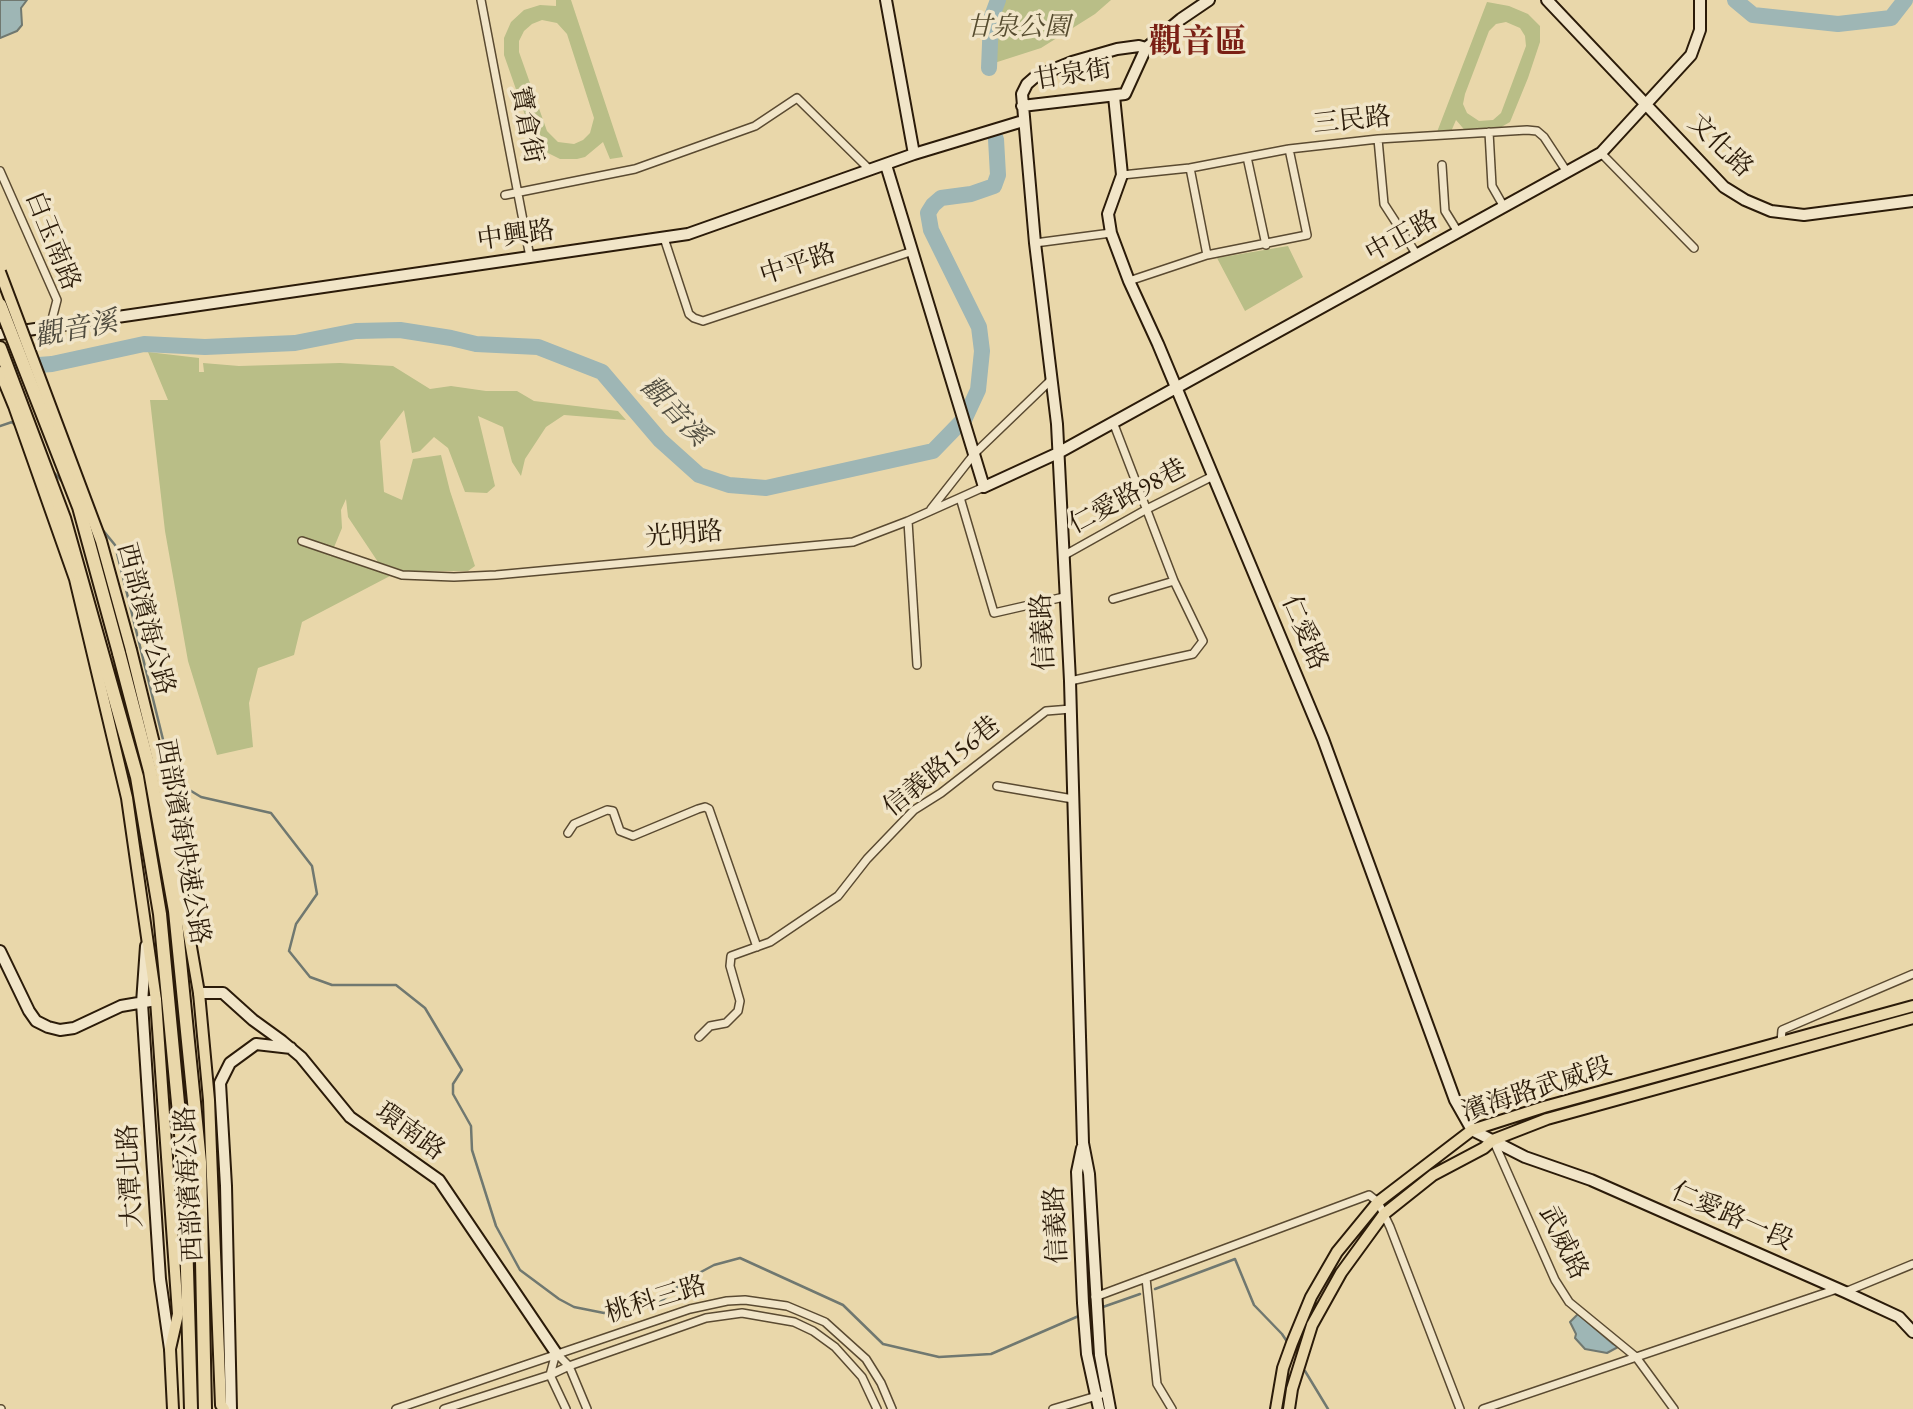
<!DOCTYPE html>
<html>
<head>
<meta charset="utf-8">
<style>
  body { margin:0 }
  canvas { display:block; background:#e9d7aa }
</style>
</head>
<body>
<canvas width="1913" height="1409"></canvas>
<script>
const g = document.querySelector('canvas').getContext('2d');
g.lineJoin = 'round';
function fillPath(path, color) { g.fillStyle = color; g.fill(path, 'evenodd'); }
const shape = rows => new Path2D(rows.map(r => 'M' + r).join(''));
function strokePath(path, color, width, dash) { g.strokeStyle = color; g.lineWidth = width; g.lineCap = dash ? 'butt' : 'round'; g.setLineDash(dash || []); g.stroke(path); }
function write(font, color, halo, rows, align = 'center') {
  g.font = font + ' "EB Garamond","Noto Serif TC",serif'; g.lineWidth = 7; g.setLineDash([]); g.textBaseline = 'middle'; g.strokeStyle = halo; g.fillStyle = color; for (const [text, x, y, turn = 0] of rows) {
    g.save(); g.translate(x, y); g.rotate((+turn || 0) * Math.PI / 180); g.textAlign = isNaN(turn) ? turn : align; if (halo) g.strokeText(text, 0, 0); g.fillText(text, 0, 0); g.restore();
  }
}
fillPath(shape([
  [556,0,571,0,623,157,610,159,603,142,585,157,577,159,560,159,544,151,533,138,504,55,504,38,511,22,524,10,540,5,556,6],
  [542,20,557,23,567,34,594,118,590,133,583,140,574,144,558,142,547,131,519,52,519,41,524,31,532,24],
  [998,0,1111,0,1095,14,1041,48,988,65,991,19],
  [1487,2,1509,6,1528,14,1540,26,1540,42,1528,78,1510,122,1503,126,1494,132,1468,134,1456,120,1450,134,1437,132],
  [1506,22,1520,28,1525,36,1526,46,1501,113,1493,120,1479,121,1467,113,1463,104,1465,94,1489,31,1496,24],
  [1288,246,1303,277,1245,311,1217,258],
  [148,352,199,358,199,372,204,372,203,363,239,366,340,363,393,366,430,389,451,386,486,391,517,391,534,401,618,411,626,420,564,415,546,427,525,459,521,476,512,462,503,427,478,416,495,486,487,493,465,492,448,448,434,437,420,451,412,453,404,410,380,441,384,492,402,500,413,459,441,455,450,491,475,566,468,571,405,571,378,562,348,517,346,499,341,510,342,528,330,557,333,554,390,576,302,622,294,655,258,668,249,703,253,747,217,755,188,661,165,531,150,400,168,400]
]), '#b9be87');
const water = shape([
  [0,0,27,0,21,8,22,25,17,31,0,38,0,0],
  [1578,1314,1613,1344,1618,1347,1607,1353,1585,1349,1575,1338,1576,1334,1570,1322,1578,1314]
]);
fillPath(water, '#9eb6b5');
strokePath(water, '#707870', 2);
strokePath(shape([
  [0,426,12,422,17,427],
  [52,470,64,484],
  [102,529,115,545,173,780,201,797,271,813,312,866,317,894,296,924,289,951,310,977,332,985,396,985,425,1008,462,1070,453,1084,453,1094,471,1126,472,1150,496,1226,520,1270,559,1299,574,1307,604,1313,656,1306,684,1281,714,1265,740,1258,843,1305,883,1344,939,1357,991,1354,1081,1315],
  [1155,1289,1235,1259,1254,1305,1282,1334,1288,1343],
  [1100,1308,1140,1294],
  [1305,1371,1328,1409]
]), '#707870', 2.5);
strokePath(shape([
  [1735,0,1753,15,1838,24,1891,18,1905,0],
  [989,68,991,19,998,0],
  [0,368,52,364,144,344,205,347,295,343,356,331,400,330,451,338,476,344,538,347,602,372,660,440,699,475,729,485,766,488,933,451,965,418,978,390,982,351,979,327,931,230,928,213,933,205,941,198,971,194,994,186,998,175,996,139]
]), '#9eb6b5', 16);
strokePath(shape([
  [162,999,199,993]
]), '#c3b18a', 10, [10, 5]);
const street = shape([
  [481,0,530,257],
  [1489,132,1492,186,1504,207],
  [1378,139,1384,204,1417,255],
  [1601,153,1694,248],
  [1247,157,1266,245],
  [1442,165,1445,211,1458,232],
  [1190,168,1207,255],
  [0,171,57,300,50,327],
  [1122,175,1190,168,1289,149,1378,139,1527,130,1537,131,1544,137,1567,172],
  [505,195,635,169,755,126,797,98,870,170],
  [664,238,689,314,694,318,703,321,913,251],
  [1035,243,1111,233],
  [1129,281,1207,255,1307,235,1289,149],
  [961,501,994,613,1064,597],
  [931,509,975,453,1052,379],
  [908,521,917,665],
  [302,541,402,575,454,577,496,575,853,542,908,521,984,487],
  [1063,556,1147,509,1213,476],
  [1113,599,1174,581],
  [1070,681,1193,654,1203,641,1174,581,1113,422],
  [997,786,1073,799],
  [568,833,574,824,607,810,613,811,620,831,633,836,698,809,705,807,709,809,757,947],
  [699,1037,710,1026,726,1023,738,1011,740,1001,730,966,731,956,770,942,838,896,867,859,914,810,941,793,1046,711,1071,709],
  [1781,1042,1782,1030,1913,974],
  [1494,1142,1555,1280,1569,1302,1636,1357,1674,1409],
  [1146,1278,1157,1384,1172,1409],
  [1845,1292,1913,1264],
  [1095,1297,1369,1195,1378,1202,1390,1227,1460,1409],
  [0,1409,1,1409],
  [396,1409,690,1309,727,1301,745,1300,787,1306,825,1322,866,1359,881,1383,892,1409],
  [444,1409,550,1375,569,1366,706,1318,742,1313,794,1322,813,1331,835,1347,862,1377,877,1409],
  [566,1409,550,1375,556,1353,569,1366,587,1409],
  [1053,1409,1100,1395],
  [1483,1409,1837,1289]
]);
const secondary = shape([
  [886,0,914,154],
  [1547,0,1724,187,1745,200,1771,211,1804,215,1913,201],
  [1114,96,1122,175,1108,214,1111,233,1129,281,1158,344,1323,739,1455,1100,1472,1130,1525,1157,1591,1180,1845,1292,1899,1317,1913,1332],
  [1022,106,1125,94,1146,48,1181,19,1209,0],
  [886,165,984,487,1058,453,1601,153,1691,55,1700,30,1700,0],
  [0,334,688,234,914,154,1023,121],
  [146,946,142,1003,160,1279,170,1349],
  [0,951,29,1011,36,1021,48,1027,60,1030,74,1028,121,1006,156,1000],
  [199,993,223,993,253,1020,282,1041,301,1057,350,1117,439,1180,556,1353],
  [1082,1148,1077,1172,1083,1303,1087,1354,1099,1409],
  [231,1409,226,1186,220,1083,230,1063,256,1044,291,1048],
  [1110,1409,1100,1355,1089,1174,1083,1143,1070,681,1057,424,1035,243,1022,94,1027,84,1035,77,1072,62,1117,49,1139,46,1146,48]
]);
const primary = shape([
  [0,372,14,406,75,579,127,798,156,1000,178,1314,170,1349,173,1409],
  [131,650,160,768,199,993,209,1100,221,1405,224,1409],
  [1276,1409,1283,1368,1292,1343,1311,1297,1337,1252,1378,1202,1472,1130,1544,1107,1913,1006],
  [1289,1409,1292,1389,1312,1325,1341,1273,1384,1214,1433,1175,1484,1148,1493,1140,1547,1119,1913,1018]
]);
const highway = shape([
  [0,348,64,518,137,777,160,914,184,1166,191,1409],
  [119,653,150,771,175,911,200,1162,205,1409]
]);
strokePath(street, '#5a4a31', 10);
strokePath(secondary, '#2b1b09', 14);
strokePath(primary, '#2b1b09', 14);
strokePath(highway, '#2b1b09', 16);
strokePath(street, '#f1e5c8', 7);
strokePath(secondary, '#f1e5c8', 10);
strokePath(primary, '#e9d7aa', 10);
strokePath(highway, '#e9d7aa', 12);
const primaryBridge = shape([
  [0,272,101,541,131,650]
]);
const highwayBridge = shape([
  [0,305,79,507,119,653]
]);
strokePath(primaryBridge, '#2b1b09', 14, []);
strokePath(highwayBridge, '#2b1b09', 16, []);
strokePath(primaryBridge, '#e9d7aa', 10);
strokePath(highwayBridge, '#e9d7aa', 12);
write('italic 26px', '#564c2f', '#f1e5c8', [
  ["甘泉公園",1018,28]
]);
write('26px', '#2b1b09', '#f1e5c8', [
  ["甘泉街",1073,75,-9],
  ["三民路",1352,121,-6],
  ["寶倉街",526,125,79],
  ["文化路",1720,146,44],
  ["中興路",516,236,-8],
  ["中正路",1402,237,-29],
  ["白玉南路",52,241,68],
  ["中平路",798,265,-18],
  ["仁愛路98巷",1128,497,-28],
  ["光明路",684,535,-5],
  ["西部濱海公路",145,619,75],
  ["信義路",1044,632,-93],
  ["仁愛路",1304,633,67],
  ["信義路156巷",942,767,-39],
  ["西部濱海快速公路",182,842,80],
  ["濱海路武威段",1537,1090,-18],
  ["環南路",410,1132,36],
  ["大潭北路",131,1176,-93],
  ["西部濱海公路",190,1184,-93],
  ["仁愛路一段",1732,1217,24],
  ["信義路",1057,1225,-93],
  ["武威路",1563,1243,64],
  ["桃科三路",656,1300,-17]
]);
write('italic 28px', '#4e4a3d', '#f1e5c8', [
  ["觀音溪",76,330,-11],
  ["觀音溪",674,412,46]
]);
write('bold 33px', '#7a1f14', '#f1e5c8', [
  ["觀音區",1198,43]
]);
</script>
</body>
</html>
